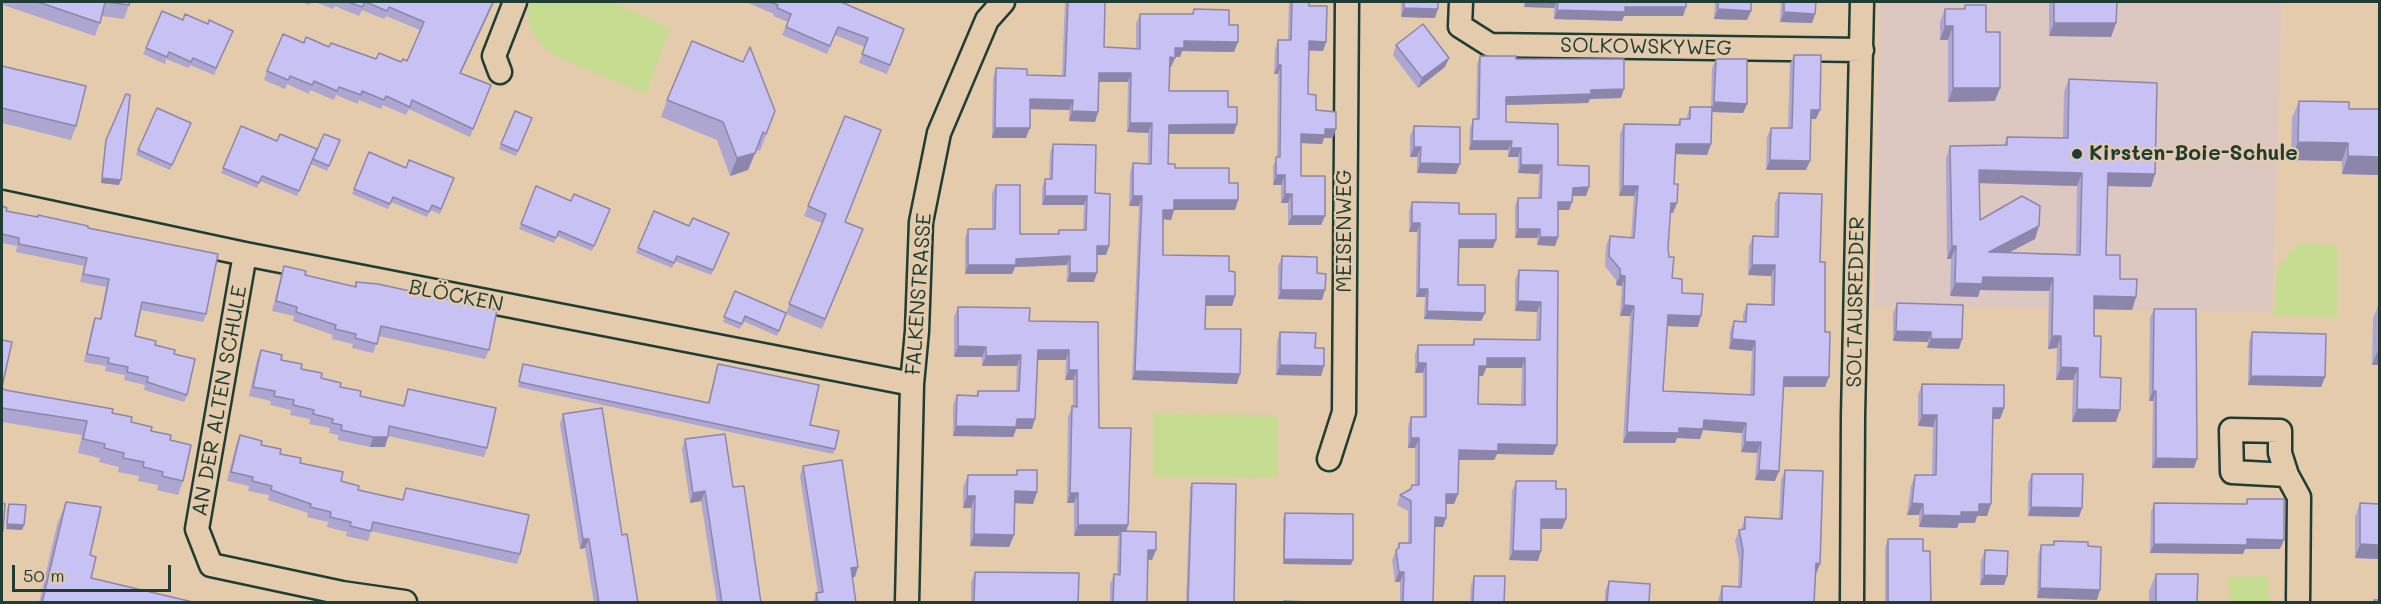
<!DOCTYPE html>
<html>
<head>
<meta charset="utf-8">
<style>
  body { margin:0 }
  #map { position:relative; width:2381px; height:604px; overflow:hidden; background:#e4cbac; font-family:Mali,sans-serif }
  canvas { display:block }
  .frame { position:absolute; inset:0; border:3px solid #1f3d34; pointer-events:none }
  .scale { position:absolute; left:12px; top:565px; width:159px; height:27px; box-sizing:border-box; border:3px solid #1f3d34; border-top:0; padding-left:8px; font-size:18px; line-height:21px; white-space:nowrap; color:#1f3d34; -webkit-text-stroke:4px #e4cbac; paint-order:stroke }
</style>
</head>
<body>
<div id="map">
<canvas width="2381" height="604"></canvas>
<div class="frame"></div>
<div class="scale">50 m</div>
</div>
<script>
const g = document.querySelector('canvas').getContext('2d');
g.lineJoin = 'round';
function fillPath(path, color) { g.fillStyle = color; g.fill(path, 'evenodd'); }
const shape = rows => new Path2D(rows.map(r => 'M' + r).join(''));
function strokePath(path, color, width, dash) { g.strokeStyle = color; g.lineWidth = width; g.lineCap = dash ? 'butt' : 'round'; g.setLineDash(dash || []); g.stroke(path); }
function write(font, color, halo, rows, align = 'center') {
  g.font = font + ' Mali,sans-serif'; g.lineWidth = 4.5; g.setLineDash([]); g.textBaseline = 'middle'; g.strokeStyle = halo; g.fillStyle = color; for (const [text, x, y, turn = 0] of rows) {
    g.save(); g.translate(x, y); g.rotate((+turn || 0) * Math.PI / 180); g.textAlign = isNaN(turn) ? turn : align; if (halo) g.strokeText(text, 0, 0); g.fillText(text, 0, 0); g.restore();
  }
}
fillPath(shape([
  [1880,2,2282,2,2272,312,1874,306]
]), '#dcc8c1');
fillPath(shape([
  [531,2,611,2,670,28,646,94,555,56,541,44,530,28,527,12],
  [2297,244,2337,245,2337,317,2274,316,2277,269],
  [1153,414,1278,415,1278,478,1153,477],
  [2268,576,2269,602,2229,602,2228,577]
]), '#c6dc91');
const street = shape([
  [1461,2,1460,26,1490,45,1862,50],
  [500,72,494,56,515,2],
  [2,202,245,254,912,384],
  [245,254,197,529,211,565,342,593,405,602],
  [1329,459,1344,412,1347,2],
  [2287,475,2232,472,2231,430,2280,431,2280,453,2287,475,2299,497,2298,602],
  [907,602,912,384,917,331,921,222,939,133,987,20,1003,2],
  [1852,602,1853,416,1862,2]
]);
strokePath(street, '#1f3d34', 27);
strokePath(street, '#e4cbac', 22);
fillPath(shape([
  [4,2,130,2,124,19,102,16,95,36,3,5],
  [302,2,311,2,309,5],
  [315,2,494,2,461,73,491,85,470,137,409,109,406,115,383,105,381,109,359,100,358,104,336,95,334,100,310,90,309,94,287,84,285,89,264,80,267,71,304,43,329,47,376,59,401,62,407,61,420,30,386,16,384,19,362,10,359,16,335,6,333,9],
  [746,2,841,2,904,29,887,74,859,63,865,47,835,35,827,54,782,35,788,22,773,16,774,14],
  [1065,2,1105,2,1104,47,1136,48,1136,24,1140,14,1192,14,1194,9,1229,25,1234,52,1182,51,1180,57,1175,57,1171,67,1170,67,1169,91,1228,107,1234,134,1169,134,1168,164,1175,168,1229,183,1238,200,1235,210,1174,210,1171,220,1163,219,1163,255,1229,271,1235,296,1232,306,1206,306,1205,329,1240,374,1237,384,1132,380,1139,206,1129,206,1130,173,1133,163,1148,164,1148,133,1127,132,1128,82,1099,82,1098,112,1095,122,1069,121,1069,110,1030,109,1026,138,992,138,993,78,996,68,1027,75,1062,76],
  [1289,2,1309,2,1309,6,1326,42,1323,51,1308,51,1308,94,1333,138,1324,138,1322,144,1301,143,1301,176,1325,216,1321,225,1288,225,1288,203,1281,203,1281,185,1273,185,1273,166,1277,157,1278,74,1274,74,1275,49,1278,40,1288,40],
  [1401,2,1438,2,1435,18,1401,17],
  [1524,2,1686,2,1686,7,1683,16,1624,16,1622,21,1554,19,1554,8,1524,7],
  [1715,2,1751,2,1751,11,1747,20,1714,19],
  [1781,2,1816,2,1815,14,1812,23,1780,22],
  [2049,2,2117,2,2116,23,2111,37,2049,36],
  [1965,5,1986,32,1995,101,1948,102,1948,40,1940,40,1940,22,1945,9,1964,9],
  [183,20,208,24,233,31,214,75,190,65,189,68,166,59,165,64,143,54,146,48],
  [1396,45,1445,67,1418,88,1393,55],
  [1794,55,1816,119,1810,119,1806,170,1766,170,1767,137,1771,128,1788,128,1790,64],
  [1480,56,1516,59,1621,98,1590,99,1588,103,1506,105,1506,122,1558,165,1586,196,1572,196,1572,202,1569,210,1558,210,1558,237,1555,246,1537,245,1537,238,1515,238,1515,206,1518,198,1538,198,1539,174,1518,173,1518,157,1508,157,1508,150,1469,150,1470,128,1473,119,1476,119,1477,64],
  [1716,59,1747,104,1743,113,1712,112,1711,144,1707,155,1675,154,1673,213,1670,213,1668,248,1672,278,1682,293,1698,327,1667,326,1663,391,1750,395,1752,351,1729,349,1730,331,1734,321,1743,322,1743,314,1747,304,1771,304,1771,276,1748,275,1749,246,1753,236,1774,237,1775,203,1779,193,1820,262,1825,387,1784,387,1779,471,1775,481,1755,480,1757,453,1741,452,1742,433,1703,430,1700,439,1677,438,1675,443,1623,443,1630,316,1620,316,1622,286,1616,285,1616,280,1605,266,1606,246,1610,236,1631,238,1634,196,1619,196,1620,134,1624,124,1678,125,1680,119,1686,119,1690,107,1711,107,1712,68],
  [2,66,76,126,71,140,2,123],
  [2069,79,2155,174,2151,187,2107,186,2106,255,2120,279,2136,297,2132,310,2094,309,2094,336,2100,377,2116,422,2072,422,2073,380,2056,380,2057,348,2048,349,2049,291,1980,290,1978,297,1950,296,1951,259,1947,259,1946,158,1950,146,2004,145,2007,137,2063,138,2064,92],
  [1980,183,2077,186,2076,254,2008,253,2035,239,1980,220],
  [126,94,119,185,101,183,105,145],
  [667,100,775,111,760,151,757,150,748,170,730,176,717,140,661,117],
  [2299,101,2349,109,2379,109,2379,175,2342,174,2342,161,2291,160,2292,118],
  [515,111,532,118,516,156,499,149],
  [241,126,277,141,317,149,297,196,260,181,257,188,221,173],
  [1414,126,1456,174,1417,173,1417,157,1410,157,1410,136],
  [189,128,170,170,136,155,138,150],
  [324,134,340,140,327,171,311,164],
  [1053,144,1095,193,1109,246,1106,255,1097,255,1094,282,1067,282,1067,265,1015,267,1012,274,965,274,965,238,968,229,992,229,992,193,996,185,1020,234,1057,234,1059,230,1083,230,1084,205,1042,205,1042,188,1045,179,1049,179,1050,153],
  [369,152,406,168,454,178,440,214,430,210,427,217,391,202,388,209,352,194],
  [536,186,571,201,610,209,592,251,557,236,554,243,519,229],
  [1412,202,1459,214,1493,248,1459,248,1458,285,1485,313,1481,321,1424,319,1425,297,1416,297,1417,232,1409,232,1409,211],
  [2,206,6,211,88,228,206,314,203,322,141,310,135,336,174,354,187,395,184,402,144,390,145,385,124,380,125,375,105,371,106,366,84,362,92,326,95,318,100,319,106,287,80,282,84,266,16,252,17,246,2,243],
  [808,206,845,222,859,239,822,329,786,314,777,336,743,321,740,329,723,322,735,291,786,313,822,223,804,216],
  [654,211,689,226,729,233,711,275,675,261,672,268,636,253],
  [1282,256,1317,273,1322,300,1278,299,1278,266],
  [284,266,305,275,354,287,356,282,489,350,485,359,379,336,373,353,352,348,353,344,332,339,333,335,293,321,294,316,272,311,281,275],
  [1519,270,1558,271,1557,445,1553,455,1497,454,1494,460,1459,460,1458,494,1454,504,1446,504,1443,527,1435,527,1433,603,1400,603,1400,582,1395,582,1392,560,1399,543,1408,543,1408,511,1397,505,1400,495,1410,490,1412,485,1415,485,1415,448,1408,448,1408,426,1411,417,1423,417,1423,373,1415,373,1415,354,1418,345,1472,345,1474,339,1536,340,1537,312,1515,311,1515,280],
  [1486,368,1522,368,1521,405,1478,404,1479,376,1483,376],
  [2379,302,2379,365,2372,365,2373,319],
  [1897,303,1959,349,1927,348,1928,342,1893,341,1893,313],
  [958,307,1029,321,1098,322,1099,428,1128,525,1126,531,1152,560,1147,560,1147,603,1110,603,1110,584,1114,574,1117,574,1118,541,1119,536,1074,536,1074,503,1067,503,1068,417,1072,406,1073,406,1073,380,1065,380,1066,360,1037,360,1032,429,1016,429,1013,437,953,436,953,405,957,395,976,396,978,391,1016,391,1017,366,982,366,982,357,954,357,954,317],
  [2154,309,2194,468,2152,468,2153,401,2149,401,2150,318],
  [1280,332,1315,348,1324,366,1321,376,1276,375,1277,342],
  [2252,332,2325,377,2321,387,2248,385,2249,342],
  [2,340,2,387,5,390,112,413,170,440,183,481,178,495,157,490,158,485,138,481,139,476,118,472,119,467,99,462,100,458,78,453,82,435,2,422],
  [261,350,360,396,403,406,408,389,487,448,484,457,388,436,385,447,370,447,338,440,338,435,329,433,330,428,309,424,310,419,290,415,291,410,270,405,271,401,249,396,257,360],
  [523,364,708,403,718,364,810,425,835,449,833,454,518,387],
  [1922,384,2004,408,2000,419,1993,419,1987,516,1977,516,1975,523,1959,523,1957,528,1919,527,1919,515,1907,515,1911,486,1915,475,1932,475,1933,427,1918,426,1918,395],
  [563,414,622,535,638,603,594,603,585,548,580,549,560,424],
  [240,435,358,490,402,500,406,488,520,554,517,564,371,531,368,541,346,536,347,532,327,527,328,522,307,517,308,513,268,500,269,495,248,491,249,486,227,481,236,445],
  [685,439,733,487,761,603,717,603,701,501,690,503,682,449],
  [803,466,855,577,852,577,856,603,813,603,816,593,818,593,800,476],
  [1017,470,1037,492,1033,504,1014,503,1014,535,1009,547,970,546,971,508,963,508,963,487,968,475,1016,475],
  [1785,470,1816,574,1814,603,1718,603,1719,597,1722,586,1738,587,1739,560,1735,541,1739,530,1741,530,1745,517,1779,519,1781,480],
  [2032,474,2082,508,2079,517,2028,516,2028,483],
  [1516,481,1556,489,1566,519,1562,529,1541,529,1538,561,1509,560,1512,491],
  [1192,483,1234,603,1186,603,1190,488],
  [2247,499,2280,549,2245,549,2243,554,2150,553,2151,512,2154,503,2246,504],
  [66,502,90,555,91,578,197,603,39,603,57,525],
  [2360,503,2379,504,2379,559,2355,558,2355,517],
  [9,504,24,525,22,530,6,529,7,509],
  [1285,513,1351,565,1283,564,1283,518],
  [1888,539,1923,551,1931,603,1885,603,1885,548],
  [2054,541,2088,546,2097,600,2037,598,2038,555,2041,545,2053,545],
  [1985,550,2007,576,2004,585,1980,585,1981,560],
  [975,572,1078,603,971,603,971,582],
  [2156,574,2197,603,2149,603,2149,591],
  [1474,576,1504,603,1470,603,1471,585],
  [1609,581,1649,603,1605,603,1605,591]
]), '#aca6d1');
fillPath(shape([
  [493,2,494,2,457,81,460,73],
  [1526,2,1557,2,1554,8,1524,7],
  [1625,7,1686,7,1683,16,1624,16,1622,21,1554,19,1557,10],
  [1404,8,1438,9,1435,18,1401,17],
  [1718,9,1751,11,1747,20,1714,19],
  [1784,12,1815,14,1812,23,1780,22],
  [2054,23,2116,23,2111,37,2049,36],
  [1945,26,1953,26,1948,40,1940,40],
  [1184,41,1238,42,1234,52,1182,51,1180,57,1172,57,1175,58,1171,67,1166,67,1175,48],
  [1309,41,1326,42,1323,51,1305,50],
  [1449,58,1445,67,1418,88,1422,78],
  [1278,65,1281,65,1278,74,1274,74],
  [1099,73,1131,73,1128,82,1095,82],
  [1953,88,2000,88,1995,101,1948,102],
  [1624,89,1621,98,1590,99,1588,103,1503,105,1506,97,1591,90],
  [1030,99,1073,100,1069,110,1027,109],
  [1714,102,1747,104,1743,113,1711,112],
  [1811,110,1820,110,1816,119,1807,119],
  [1072,111,1098,112,1095,122,1069,121],
  [1130,123,1152,123,1148,133,1127,132],
  [1237,124,1234,134,1165,134,1169,125],
  [995,128,1030,128,1026,138,992,138],
  [1325,129,1336,129,1333,138,1324,138,1322,144,1298,143,1301,134],
  [763,132,748,170,730,176,737,158],
  [1472,141,1512,141,1508,150,1469,150],
  [2298,142,2348,143,2342,161,2291,160],
  [1676,144,1711,144,1707,155,1672,154],
  [1414,147,1421,147,1417,157,1410,157],
  [1511,148,1521,148,1518,157,1508,157],
  [2348,156,2379,157,2379,175,2342,174],
  [1770,160,1810,161,1806,170,1766,170],
  [1420,163,1460,164,1456,174,1417,173],
  [1521,165,1542,165,1539,174,1518,173],
  [1979,170,2082,173,2077,186,1975,183],
  [2108,173,2155,174,2151,187,2103,186],
  [1276,175,1285,175,1281,185,1273,185],
  [102,178,121,180,119,185,101,183],
  [1623,186,1638,186,1634,196,1619,196],
  [1589,187,1586,196,1569,196,1573,188],
  [1285,194,1292,194,1288,203,1281,203],
  [1045,196,1087,196,1084,205,1042,205],
  [1133,196,1142,196,1139,206,1129,206],
  [1174,200,1238,200,1235,210,1174,210,1171,220,1160,219,1163,210],
  [1558,202,1572,202,1569,210,1555,210],
  [1671,203,1677,203,1673,213,1667,213],
  [1292,216,1325,216,1321,225,1288,225],
  [1412,223,1420,223,1417,232,1409,232],
  [2039,226,2035,239,1985,265,1989,252],
  [1518,229,1540,229,1537,238,1515,238],
  [1540,237,1558,237,1555,246,1537,245],
  [1459,240,1496,240,1493,248,1456,248],
  [1097,246,1109,246,1106,255,1094,255],
  [1952,246,1956,246,1951,259,1947,259],
  [1070,256,1067,265,1015,267,1012,274,965,274,968,265,1016,259],
  [1752,265,1775,265,1771,276,1748,275],
  [1070,273,1097,273,1094,282,1067,282],
  [1620,275,1625,276,1622,286,1616,285],
  [1983,277,2053,278,2049,291,1980,290,1978,297,1950,296,1955,283],
  [1419,289,1428,289,1425,297,1416,297],
  [1281,290,1325,290,1322,300,1278,299],
  [1206,296,1235,296,1232,306,1202,306],
  [2094,296,2136,297,2132,310,2089,309],
  [1518,301,1541,302,1537,312,1515,311],
  [1624,305,1634,306,1630,316,1620,316],
  [1427,311,1485,313,1481,321,1424,319],
  [1668,315,1701,316,1698,327,1664,326],
  [1896,331,1931,332,1928,342,1893,341],
  [2052,336,2061,336,2057,348,2048,349],
  [1732,339,1755,341,1752,351,1729,349],
  [1931,339,1962,339,1959,349,1927,348],
  [958,346,986,347,982,357,954,357],
  [2379,348,2379,365,2372,365],
  [1038,350,1069,350,1066,360,1034,360],
  [1021,355,1017,366,982,366,986,356],
  [1487,358,1525,358,1522,368,1486,368,1483,376,1475,376,1479,366],
  [1418,363,1426,363,1423,373,1415,373],
  [1280,365,1324,366,1321,376,1276,375],
  [2061,367,2078,368,2073,380,2056,380],
  [1069,370,1077,370,1073,380,1065,380],
  [1135,371,1240,374,1237,384,1132,380],
  [2251,376,2325,377,2321,387,2248,385],
  [1784,377,1829,377,1825,387,1780,387],
  [2153,391,2156,391,2153,401,2149,401],
  [1993,408,2004,408,2000,419,1989,419],
  [2077,409,2120,410,2116,422,2072,422],
  [1922,415,1937,415,1933,427,1918,426],
  [1017,419,1035,419,1032,429,1016,429,1013,437,953,436,956,426],
  [1704,420,1746,423,1742,433,1703,430,1700,439,1677,438,1675,443,1623,443,1627,432,1679,428],
  [373,437,388,437,385,447,370,447],
  [1411,438,1419,438,1415,448,1408,448],
  [1745,442,1761,442,1757,453,1741,452],
  [1498,444,1557,445,1553,455,1497,454,1494,460,1455,460,1459,450],
  [2156,458,2197,459,2194,468,2152,468],
  [1759,470,1779,471,1775,481,1755,480],
  [705,491,701,501,690,503,693,493],
  [1015,491,1037,492,1033,504,1010,503],
  [1070,493,1078,493,1074,503,1067,503],
  [1446,494,1458,494,1454,504,1443,504],
  [967,496,975,496,971,508,963,508],
  [1912,503,1923,504,1919,515,1907,515],
  [1979,504,1991,504,1987,516,1977,516,1975,523,1959,523,1957,528,1919,527,1923,515,1961,512],
  [2031,507,2082,508,2079,517,2028,516],
  [1435,517,1446,518,1443,527,1431,527],
  [1541,519,1566,519,1562,529,1538,529],
  [7,524,24,525,22,530,6,529],
  [1078,525,1128,525,1125,536,1121,531,1119,536,1074,536],
  [974,534,1014,535,1009,547,970,546],
  [583,539,589,539,585,548,580,549],
  [2247,539,2284,540,2280,549,2245,549,2243,554,2150,553,2154,544],
  [2360,544,2379,545,2379,559,2355,558],
  [1148,550,1156,550,1152,560,1144,559],
  [1513,551,1541,551,1538,561,1509,560],
  [1284,559,1353,560,1351,565,1283,564],
  [1816,563,1820,564,1816,574],
  [858,567,855,577,848,578,851,568],
  [1399,572,1404,572,1400,582,1395,582],
  [1984,575,2007,576,2004,585,1980,585],
  [2040,588,2100,590,2097,600,2037,598]
]), '#8c87aa');
const building = shape([
  [38,2,105,2,100,23,38,2],
  [106,2,130,2,129,5,106,2],
  [348,2,365,2,362,7,348,2],
  [366,2,493,2,460,73,491,85,473,129,412,100,410,107,386,96,384,100,362,91,361,95,339,87,337,91,314,81,312,85,290,76,288,80,267,71,283,34,304,43,306,37,329,47,331,43,376,59,379,53,401,62,403,59,407,61,424,22,389,7,387,11,366,2],
  [770,2,841,2,904,29,890,65,862,54,868,38,838,27,830,46,786,27,791,14,777,8,778,5,770,2],
  [1068,2,1105,2,1104,47,1140,49,1140,14,1193,14,1194,9,1229,10,1229,25,1238,25,1238,42,1184,41,1184,48,1175,48,1175,58,1170,57,1169,91,1228,91,1228,107,1237,107,1237,124,1169,125,1168,164,1175,164,1175,168,1229,168,1229,183,1238,183,1238,200,1174,200,1174,210,1163,210,1163,255,1229,256,1229,271,1235,272,1235,296,1206,296,1205,329,1241,329,1240,374,1135,371,1142,196,1133,196,1133,163,1151,164,1152,123,1130,123,1131,73,1099,73,1098,112,1072,111,1073,100,1030,99,1030,128,995,128,996,68,1027,69,1027,75,1065,76,1068,2],
  [1292,2,1309,2,1309,6,1327,6,1326,42,1309,41,1308,94,1316,95,1316,110,1336,112,1336,129,1325,129,1325,135,1301,134,1301,176,1325,176,1325,216,1292,216,1292,194,1285,194,1285,175,1276,175,1276,157,1280,157,1281,65,1278,65,1278,40,1291,40,1292,2],
  [1404,2,1438,2,1438,9,1404,8,1404,2],
  [1558,2,1686,2,1686,7,1625,7,1625,12,1557,10,1558,2],
  [1718,2,1751,2,1751,11,1718,9,1718,2],
  [1784,2,1816,2,1815,14,1784,12,1784,2],
  [2054,2,2117,2,2116,23,2054,23,2054,2],
  [1965,5,1986,5,1986,32,2000,32,2000,88,1953,88,1953,26,1945,26,1945,9,1965,9,1965,5],
  [162,11,183,20,185,14,208,24,209,20,233,31,216,68,193,58,191,62,169,52,167,57,146,48,162,11],
  [1423,24,1449,58,1422,78,1396,45,1423,24],
  [692,41,743,62,750,47,775,111,766,134,763,132,755,153,737,158,723,122,667,100,692,41],
  [1794,55,1821,55,1820,110,1811,110,1810,161,1770,160,1771,128,1792,128,1794,55],
  [1480,56,1516,56,1516,59,1624,59,1624,89,1591,90,1591,94,1506,97,1506,122,1558,124,1558,165,1589,166,1589,187,1573,188,1572,202,1558,202,1558,237,1540,237,1540,229,1518,229,1518,198,1541,198,1542,165,1521,165,1521,148,1511,148,1512,141,1472,141,1473,119,1479,119,1480,56],
  [1716,59,1747,59,1747,104,1714,102,1716,59],
  [2,66,86,86,76,126,2,108,2,66],
  [2069,79,2157,83,2155,174,2108,173,2106,255,2120,255,2120,279,2137,279,2136,297,2094,296,2094,336,2101,336,2100,377,2121,378,2120,410,2077,409,2078,368,2061,367,2061,336,2052,336,2053,278,1983,277,1982,284,1955,283,1956,246,1952,246,1950,146,2007,145,2007,137,2068,138,2069,79],
  [1979,170,2082,173,2080,255,1989,252,2039,226,2040,206,2022,196,1980,220,1979,170],
  [126,94,130,95,121,180,102,178,106,140,126,94],
  [2299,101,2349,102,2349,109,2379,109,2379,157,2348,156,2348,143,2298,142,2299,101],
  [1690,107,1712,107,1711,144,1676,144,1674,184,1678,184,1677,203,1671,203,1668,248,1669,257,1674,257,1672,278,1682,279,1682,293,1703,294,1701,316,1668,315,1663,391,1754,395,1755,341,1732,339,1734,321,1746,322,1747,304,1774,305,1775,265,1752,265,1753,236,1778,237,1779,193,1822,194,1820,262,1825,262,1825,332,1830,332,1829,377,1784,377,1779,471,1759,470,1761,442,1745,442,1746,423,1704,420,1703,429,1679,428,1679,433,1627,432,1634,306,1624,305,1625,276,1620,275,1620,269,1609,256,1610,236,1634,238,1638,186,1623,186,1624,124,1680,125,1680,119,1690,119,1690,107],
  [157,108,191,123,172,165,138,150,157,108],
  [515,111,532,118,518,151,501,144,515,111],
  [845,116,881,130,845,222,863,229,825,319,789,304,826,214,808,206,845,116],
  [241,126,277,141,280,134,317,149,299,191,262,176,259,183,223,168,241,126],
  [1414,126,1460,127,1460,164,1420,163,1421,147,1414,147,1414,126],
  [324,134,340,140,329,166,313,159,324,134],
  [1053,144,1096,145,1095,193,1110,194,1109,246,1097,246,1097,273,1070,273,1070,256,1016,259,1016,265,968,265,968,229,995,229,996,185,1020,185,1020,234,1059,234,1059,230,1086,230,1087,196,1045,196,1045,179,1052,179,1053,144],
  [369,152,406,168,409,160,454,178,441,209,432,205,429,212,393,197,390,204,354,189,369,152],
  [536,186,571,201,574,194,610,209,594,246,559,231,556,238,521,224,536,186],
  [1412,202,1459,203,1459,214,1496,214,1496,240,1459,240,1458,285,1485,285,1485,313,1427,311,1428,289,1419,289,1420,223,1412,223,1412,202],
  [2,206,7,208,6,211,38,217,38,215,88,226,88,228,218,254,206,314,142,302,135,336,156,341,155,345,175,350,174,354,195,359,187,395,147,382,148,377,127,372,128,367,108,363,109,358,87,354,95,318,101,319,109,279,83,274,87,258,19,244,19,238,2,234,2,206],
  [654,211,689,226,693,218,729,233,713,270,677,256,674,263,638,248,654,211],
  [1282,256,1317,257,1317,273,1326,274,1325,290,1281,290,1282,256],
  [284,266,306,271,305,275,356,287,356,282,378,284,497,310,489,350,381,326,377,344,355,338,356,334,335,329,336,325,296,312,297,307,276,301,284,266],
  [1519,270,1558,271,1557,445,1498,444,1498,451,1459,450,1458,494,1446,494,1446,518,1435,517,1433,603,1403,603,1404,572,1399,572,1396,550,1399,548,1399,543,1411,543,1411,501,1400,495,1411,489,1412,485,1419,485,1419,438,1411,438,1411,417,1426,417,1426,363,1418,363,1418,345,1474,345,1474,339,1540,340,1541,302,1518,301,1519,270],
  [1487,358,1525,358,1525,405,1478,404,1479,366,1487,366,1487,358],
  [735,291,786,313,779,331,745,316,742,324,724,317,735,291],
  [1897,303,1963,305,1962,339,1931,339,1931,332,1896,331,1897,303],
  [958,307,1030,308,1029,321,1098,322,1099,428,1131,428,1128,525,1078,525,1078,493,1070,493,1072,406,1077,407,1077,370,1069,370,1069,350,1038,350,1035,419,1017,419,1016,427,956,426,957,395,978,396,978,391,1019,391,1021,355,986,356,986,347,958,346,958,307],
  [2154,309,2196,309,2197,459,2156,458,2156,391,2153,391,2154,309],
  [1280,332,1316,333,1315,348,1324,348,1324,366,1280,365,1280,332],
  [2252,332,2326,334,2325,377,2251,376,2252,332],
  [2,340,12,342,2,387,5,390,113,409,112,413,132,417,131,422,152,427,151,431,171,435,170,440,191,445,183,481,162,476,163,472,143,467,144,462,123,458,124,453,104,448,105,444,83,439,87,421,2,408,2,414,2,340],
  [261,350,282,355,281,360,302,364,301,369,322,373,321,378,341,383,340,387,361,391,360,396,404,406,408,389,496,408,487,448,389,426,388,437,373,437,341,430,342,425,332,423,333,419,313,414,314,410,293,405,294,400,274,396,275,391,253,387,261,350],
  [523,364,709,403,718,364,819,385,810,425,839,431,835,449,519,382,523,364],
  [1922,384,2004,385,2004,408,1993,408,1991,504,1979,504,1979,512,1961,512,1961,516,1923,515,1923,504,1912,503,1915,475,1936,475,1937,415,1922,415,1922,384],
  [602,408,622,535,627,534,638,603,599,603,589,539,583,539,563,414,602,408],
  [725,434,733,487,744,486,761,603,722,603,705,491,693,493,685,439,725,434],
  [240,435,262,441,261,445,281,449,280,454,301,458,300,463,343,472,341,481,359,486,358,490,403,500,406,488,529,515,520,554,373,522,371,531,350,526,351,522,330,517,331,512,310,507,311,504,271,490,272,486,252,481,253,477,231,472,240,435],
  [842,460,858,567,851,568,856,603,818,603,816,593,823,592,803,466,842,460],
  [1017,470,1037,470,1037,492,1015,491,1014,535,974,534,975,496,967,496,968,475,1017,475,1017,470],
  [1785,470,1823,471,1820,564,1816,563,1814,603,1722,603,1722,586,1741,587,1743,550,1739,530,1745,529,1745,517,1782,519,1785,470],
  [2032,474,2083,474,2082,508,2031,507,2032,474],
  [1516,481,1556,481,1556,489,1566,489,1566,519,1541,519,1541,551,1513,551,1516,481],
  [1192,483,1236,484,1234,603,1188,603,1192,483],
  [2247,499,2284,499,2284,540,2247,539,2247,545,2154,544,2154,503,2247,504,2247,499],
  [66,502,101,507,90,555,96,557,91,578,197,603,42,603,66,502],
  [2,503,5,504,3,531,2,531,2,503],
  [2360,503,2379,504,2379,545,2360,544,2360,503],
  [9,504,26,505,24,525,7,524,9,504],
  [1285,513,1353,514,1353,560,1284,559,1285,513],
  [1121,531,1156,532,1156,550,1148,550,1147,603,1113,603,1114,574,1120,575,1121,531],
  [1888,539,1923,539,1923,551,1930,551,1931,603,1888,603,1888,539],
  [2054,541,2088,542,2088,546,2101,547,2100,590,2040,588,2041,545,2054,545,2054,541],
  [1985,550,2008,551,2007,576,1984,575,1985,550],
  [975,572,1079,573,1078,603,974,603,975,572],
  [2156,574,2198,574,2197,603,2156,603,2156,574],
  [1474,576,1505,576,1504,603,1473,603,1474,576],
  [1609,581,1650,584,1649,603,1607,603,1609,581],
  [2374,600,2379,600,2379,603,2374,603,2374,600],
  [1284,601,1335,603,1284,603,1284,601]
]);
fillPath(building, '#c8c1f3');
strokePath(building, '#8c87aa', 1.5);
for (const [x, y, r, color] of [
  [2077,154,6,"#1f3d34"]
]) { const dot = new Path2D(); dot.arc(x, y, r, 0, 2 * Math.PI); g.fillStyle = color; g.fill(dot); strokePath(dot, '#e4cbac', 2); }
write('21px', '#1f3d34', '#e4cbac', [
  ["SOLKOWSKYWEG",1646,47,1],
  ["MEISENWEG",1345,231,-90],
  ["FALKENSTRASSE",919,294,-86],
  ["BLÖCKEN",456,296,11],
  ["SOLTAUSREDDER",1856,302,-89],
  ["AN DER ALTEN SCHULE",220,401,-80]
]);
write('bold 21px', '#1f3d34', '#e4cbac', [
  ["Kirsten-Boie-Schule",2089,154]
], 'left');
</script>
</body>
</html>
